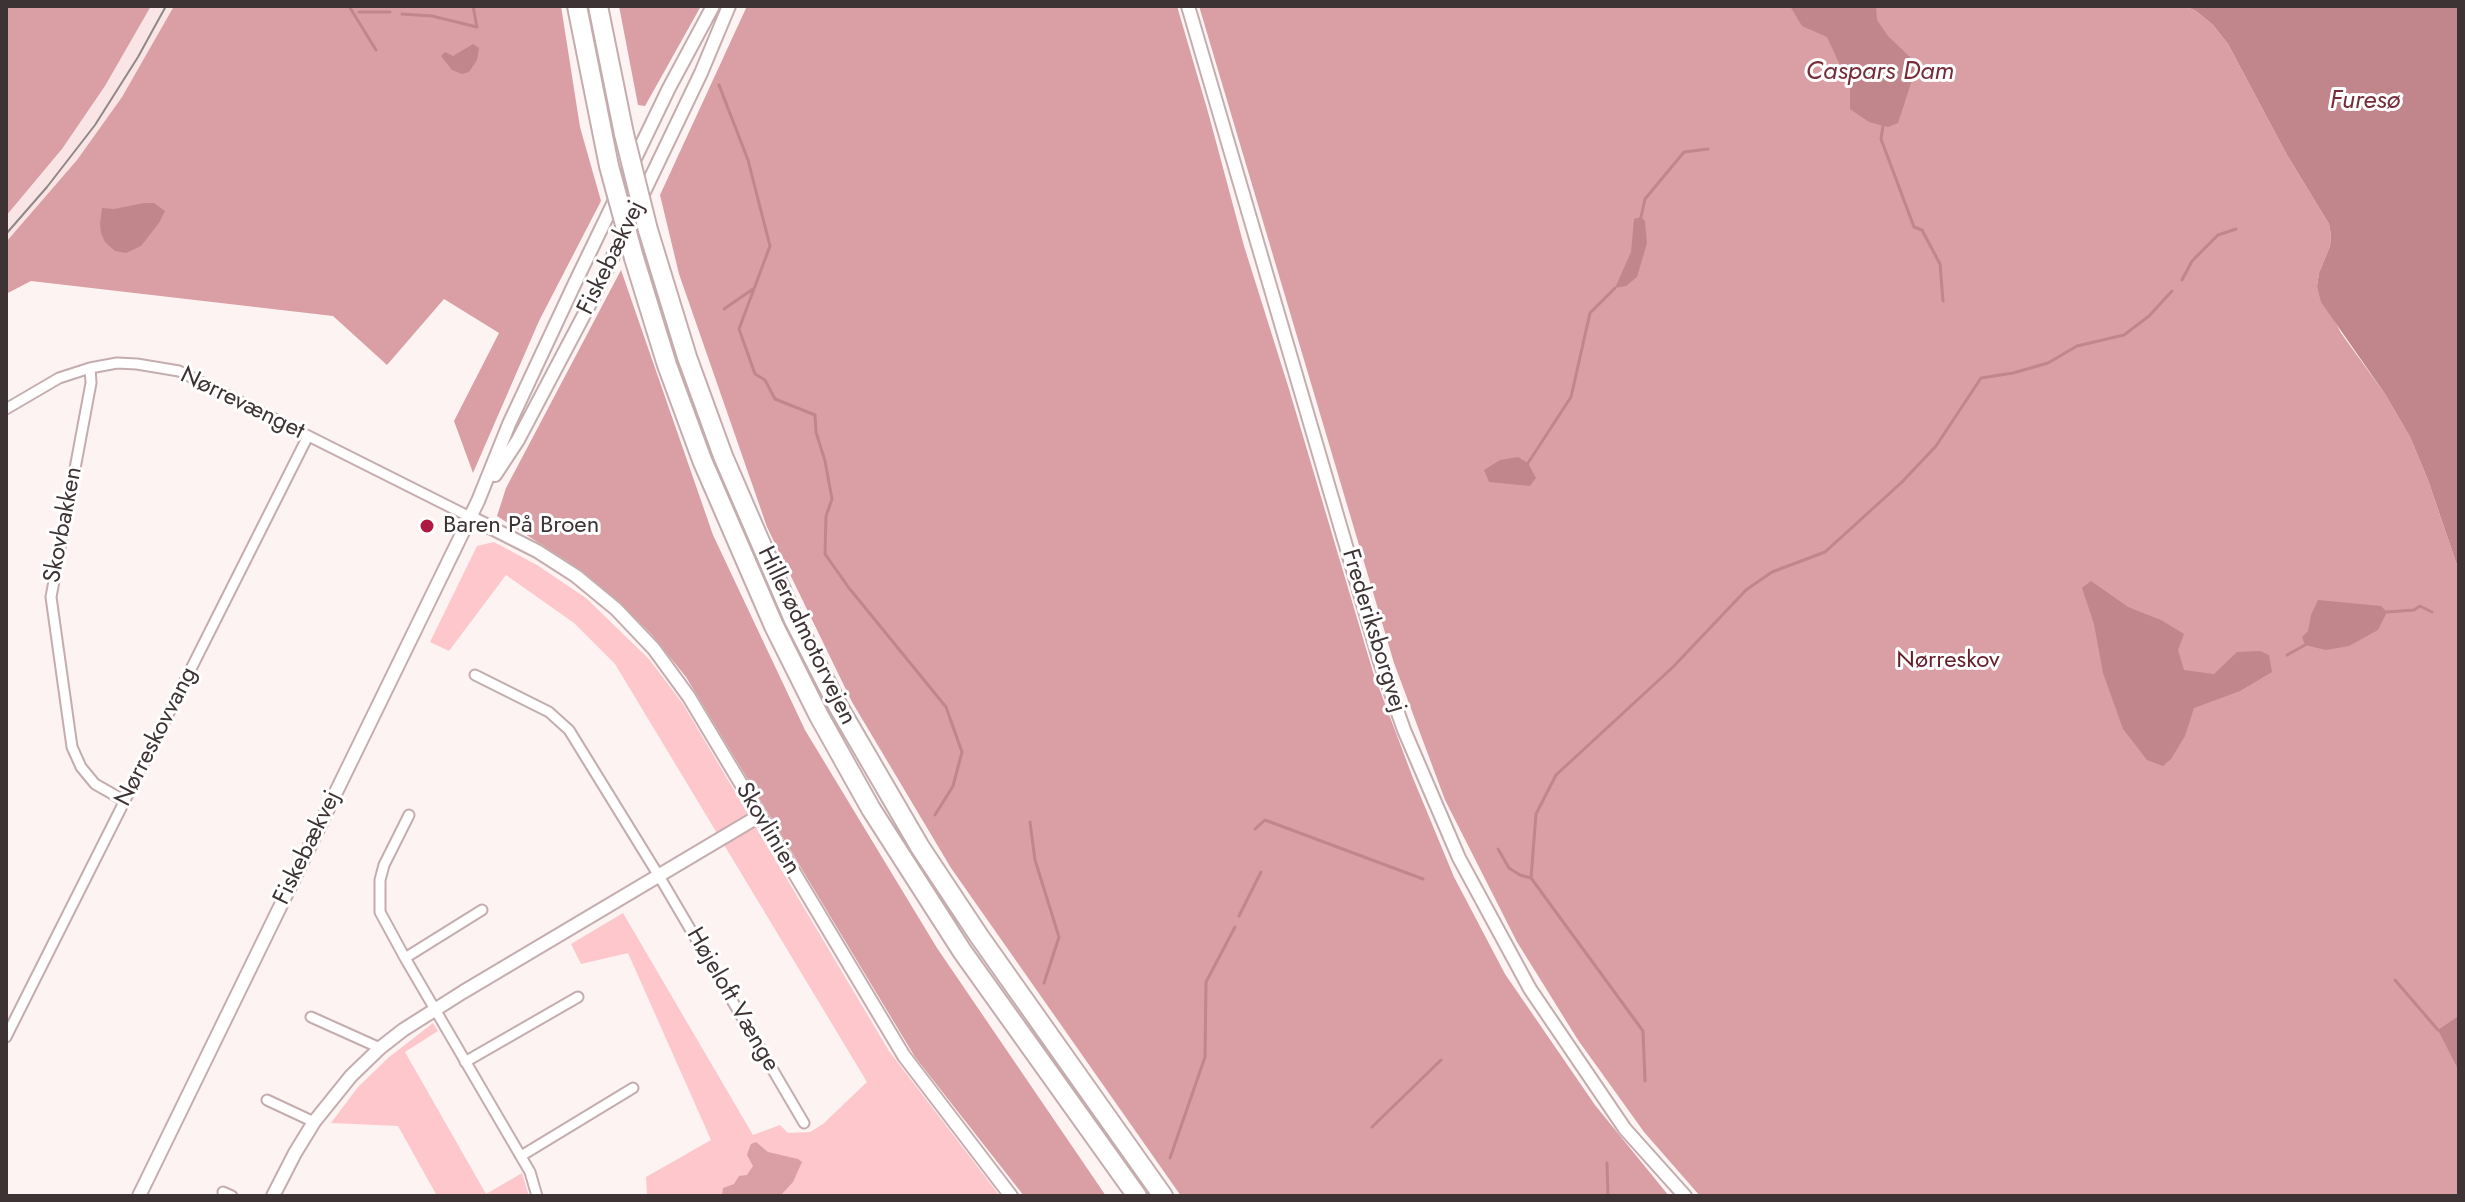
<!DOCTYPE html>
<html>
<head>
<meta charset="utf-8">
<style>
  body { margin:0 }
  #map { position:relative; width:2465px; height:1202px; overflow:hidden; background:#fdf3f3; font-family:Jost,sans-serif }
  canvas { display:block }
  .frame { position:absolute; inset:0; border:8px solid #3d3334; pointer-events:none }
</style>
</head>
<body>
<div id="map">
<canvas width="2465" height="1202"></canvas>
<div class="frame"></div>
</div>
<script>
const g = document.querySelector('canvas').getContext('2d');
g.lineJoin = 'round';
function fillPath(path, color) { g.fillStyle = color; g.fill(path, 'evenodd'); }
const shape = rows => new Path2D(rows.map(r => 'M' + r).join(''));
function strokePath(path, color, width, dash) { g.strokeStyle = color; g.lineWidth = width; g.lineCap = dash ? 'butt' : 'round'; g.setLineDash(dash || []); g.stroke(path); }
function write(font, color, halo, rows, align = 'center') {
  g.font = font + ' Jost,sans-serif'; g.lineWidth = 6; g.setLineDash([]); g.textBaseline = 'middle'; g.strokeStyle = halo; g.fillStyle = color; for (const [text, x, y, turn = 0] of rows) {
    g.save(); g.translate(x, y); g.rotate((+turn || 0) * Math.PI / 180); g.textAlign = isNaN(turn) ? turn : align; if (halo) g.strokeText(text, 0, 0); g.fillText(text, 0, 0); g.restore();
  }
}
fillPath(shape([
  [151,6,174,6,122,97,77,160,6,242,6,216,62,149,105,86]
]), '#fae5e6');
fillPath(shape([
  [494,542,537,565,586,598,649,659,683,704,889,1051,1000,1196,647,1196,646,1177,711,1140,628,953,581,964,571,944,623,913,753,1135,780,1125,788,1133,810,1132,823,1124,867,1082,615,664,574,623,506,575,449,651,430,642,477,546],
  [433,1023,438,1031,405,1052,486,1194,522,1173,529,1196,437,1196,398,1126,331,1123,358,1087,388,1058]
]), '#fdc7cc');
fillPath(shape([
  [6,6,151,6,105,86,62,149,6,216],
  [174,6,561,6,580,127,601,201,539,321,473,473,454,421,499,333,444,299,387,365,333,316,31,281,6,294,6,242,77,160,122,97],
  [619,6,701,6,645,106,638,105],
  [747,6,1177,6,1208,112,1244,246,1289,389,1373,672,1413,778,1454,877,1505,974,1595,1105,1669,1196,1181,1196,951,868,852,702,767,527,679,274,660,195],
  [1199,6,2185,6,2196,11,2213,25,2228,44,2287,155,2329,224,2331,235,2330,246,2319,273,2317,286,2341,333,2385,394,2410,437,2428,480,2459,571,2459,1196,1700,1196,1644,1132,1578,1040,1517,942,1445,800,1394,663],
  [621,270,713,535,805,730,937,948,1106,1196,1024,1196,915,1057,686,677,652,635,620,603,576,567,497,516,506,488],
  [756,1142,768,1152,798,1159,802,1162,793,1182,780,1196,722,1196,723,1188,734,1184,739,1176,747,1175,753,1166,747,1155,749,1149,751,1144]
]), '#da9fa4');
fillPath(shape([
  [1790,6,1876,6,1877,20,1888,36,1913,60,1914,74,1898,123,1888,127,1869,122,1850,109,1850,87,1827,37,1802,26],
  [2185,6,2459,6,2459,571,2428,480,2410,437,2385,394,2321,302,2317,286,2319,273,2330,246,2331,235,2329,224,2287,155,2228,44,2213,25,2196,11],
  [473,44,479,48,477,60,469,72,462,74,452,70,441,56,445,52,453,56],
  [144,203,154,203,165,211,159,223,141,246,126,253,115,251,105,242,101,233,100,224,102,208,114,209],
  [1641,217,1645,221,1647,243,1637,277,1626,286,1615,288,1631,252,1634,219],
  [1518,457,1528,463,1536,478,1530,486,1489,482,1484,470,1500,460],
  [2091,581,2128,607,2161,620,2184,634,2178,650,2184,670,2214,674,2237,652,2260,651,2269,655,2272,672,2240,691,2194,708,2185,736,2171,759,2163,766,2147,760,2123,729,2103,673,2094,624,2082,588],
  [2318,600,2381,606,2387,612,2378,630,2349,646,2326,650,2305,645,2302,637,2308,631,2311,615],
  [2457,1017,2459,1019,2459,1071,2438,1030]
]), '#c0868b');
strokePath(shape([
  [349,6,376,50],
  [359,12,390,12],
  [402,14,432,16,477,27,473,6],
  [719,85,748,160,770,246,739,329,755,374,765,380,775,399,815,415,816,432,825,461,832,499,826,516,825,554,849,588,946,707,962,752,953,786,935,815],
  [1883,126,1881,139,1914,227,1922,230,1940,264,1943,301],
  [1641,217,1645,199,1684,152,1708,149],
  [2182,280,2192,261,2218,235,2236,229],
  [724,309,753,289],
  [1528,463,1571,397,1590,313,1615,288],
  [2387,612,2414,610,2420,606,2432,612],
  [2287,655,2305,645],
  [1030,822,1035,860,1059,937,1044,983],
  [1255,829,1265,820,1423,879],
  [1498,849,1509,868,1520,875,1531,878,1536,814,1556,775,1673,667,1746,590,1772,572,1825,552,1902,482,1936,446,1981,378,2013,373,2048,363,2077,346,2124,335,2149,316,2172,291],
  [1531,878,1643,1031,1645,1081],
  [1239,916,1261,872],
  [2395,980,2438,1030],
  [1372,1127,1441,1060],
  [1170,1158,1205,1057,1206,982,1235,927],
  [1607,1163,1608,1196]
]), '#c0868b', 3);
const minor = shape([
  [90,368,91,383,51,597,72,747,81,767,95,784,125,801],
  [6,409,59,378,90,368,117,363,137,364,179,371,470,517],
  [475,675,549,712,569,730,659,876,804,1123],
  [409,815,384,865,380,880,380,912,405,958,530,1172,537,1196],
  [405,958,482,910],
  [311,1017,380,1048],
  [6,1037,308,436],
  [465,1062,578,997],
  [267,1100,314,1122],
  [521,1156,633,1088],
  [223,1192,232,1196]
]);
const tertiary = shape([
  [1188,6,1380,662,1404,730,1459,858,1530,989,1625,1129,1685,1196],
  [495,475,518,440,595,294,701,73,729,6],
  [470,517,537,551,576,576,616,609,654,649,689,697,904,1056,1011,1196],
  [139,1196,478,501,509,424,574,285,669,88,713,6],
  [273,1196,295,1153,314,1122,351,1076,380,1048,403,1030,463,992,759,816]
]);
const motorway = shape([
  [577,6,609,166],
  [598,6,624,134],
  [648,230,687,357,723,456,794,620,838,706,920,847,979,936,1163,1196],
  [634,258,667,365,702,460,774,626,819,716,871,809,962,951,1137,1196]
]);
strokePath(minor, '#c5adaf', 13);
strokePath(tertiary, '#c5adaf', 16);
strokePath(motorway, '#c5adaf', 22);
strokePath(minor, '#fff', 9);
strokePath(tertiary, '#fff', 12);
strokePath(motorway, '#fff', 18);
strokePath(shape([
  [6,234,47,187,95,125,138,57,166,6]
]), '#918787', 2);
const motorwayBridge = shape([
  [624,134,648,230],
  [609,166,634,258]
]);
strokePath(motorwayBridge, '#c5adaf', 22, []);
strokePath(motorwayBridge, '#fff', 18);
for (const [x, y, r, color] of [
  [427,526,8,"#ad1941"]
]) { const dot = new Path2D(); dot.arc(x, y, r, 0, 2 * Math.PI); g.fillStyle = color; g.fill(dot); strokePath(dot, '#fff', 3); }
write('24px', '#3d3334', '#fff', [
  ["Fiskebækvej",612,258,-64],
  ["Nørrevænget",242,404,26],
  ["Skovbakken",64,525,-79],
  ["Frederiksborgvej",1373,631,73],
  ["Hillerødmotorvejen",806,636,64],
  ["Nørreskovvang",157,737,-63],
  ["Skovlinien",767,829,59],
  ["Fiskebækvej",308,848,-64],
  ["Højeloft Vænge",732,1000,60]
]);
write('24px', '#3d3334', '#fff', [
  ["Baren På Broen",443,526]
], 'left');
write('24px', '#651e2b', '#fff', [
  ["Nørreskov",1948,661]
]);
write('italic 26px', '#762d39', '#fff', [
  ["Caspars Dam",1880,73],
  ["Furesø",2365,102]
]);
</script>
</body>
</html>
